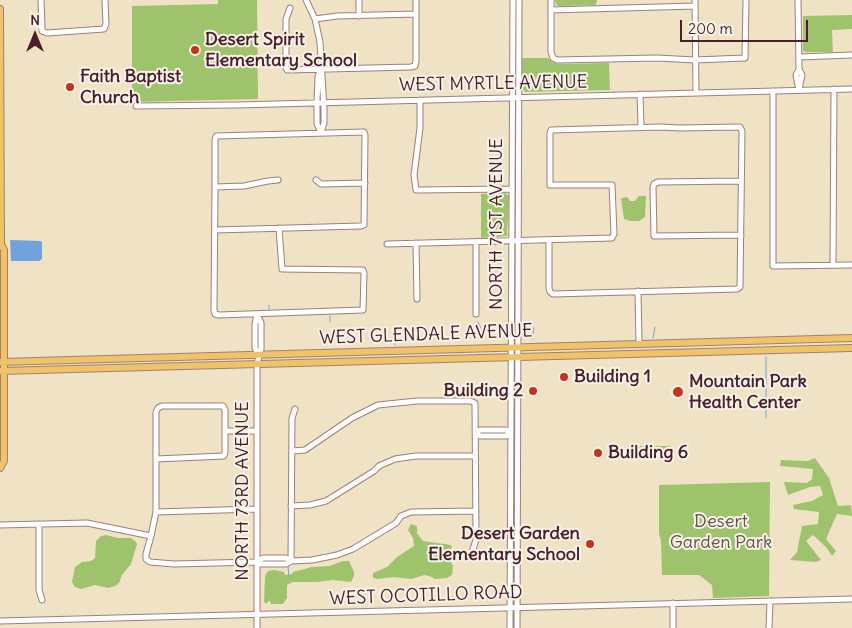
<!DOCTYPE html>
<html>
<head>
<meta charset="utf-8">
<style>
  body { margin:0 }
  #map { position:relative; width:852px; height:628px; overflow:hidden; background:#f0e2c5; font-family:Delius,sans-serif }
  canvas { display:block }
  .north { position:absolute; left:10px; top:10px; width:50px; height:50px; -webkit-text-stroke:4px #f7f3e8; paint-order:stroke; rotate:0deg; font-size:14px; font-weight:700; line-height:20px; text-align:center; color:#4a1f2b }
  .north::after { content:''; display:block; margin:auto; width:18px; height:22px; background:#4a1f2b; clip-path:polygon(50% 0,100% 100%,50% 72%,0 100%) }
  .scale { position:absolute; left:680px; top:20px; width:128px; height:22px; box-sizing:border-box; border:2px solid #4a1f2b; border-top:0; padding-left:6px; font-size:15px; line-height:18px; white-space:nowrap; color:#4a1f2b; -webkit-text-stroke:4px #f7f3e8; paint-order:stroke }
</style>
</head>
<body>
<div id="map">
<canvas width="852" height="628"></canvas>
<div class="north">N</div>
<div class="scale">200 m</div>
</div>
<script>
const g = document.querySelector('canvas').getContext('2d');
g.lineJoin = 'round';
function fillPath(path, color) { g.fillStyle = color; g.fill(path, 'evenodd'); }
const shape = rows => new Path2D(rows.map(r => 'M' + r).join(''));
function strokePath(path, color, width, dash) { g.strokeStyle = color; g.lineWidth = width; g.lineCap = dash ? 'butt' : 'round'; g.setLineDash(dash || []); g.stroke(path); }
function write(font, color, halo, rows, align = 'center') {
  g.font = font + ' Delius,sans-serif'; g.lineWidth = 4; g.setLineDash([]); g.textBaseline = 'middle'; g.strokeStyle = halo; g.fillStyle = color; for (const [text, x, y, turn = 0] of rows) {
    g.save(); g.translate(x, y); g.rotate((+turn || 0) * Math.PI / 180); g.textAlign = isNaN(turn) ? turn : align; if (halo) g.strokeText(text, 0, 0); g.fillText(text, 0, 0); g.restore();
  }
}
fillPath(shape([
  [218,0,257,0,258,99,132,102,132,6,218,4],
  [555,0,597,0,597,2,595,5,559,6,556,5],
  [852,15,852,29,832,30,833,52,806,52,803,51,803,16],
  [522,58,548,58,552,62,558,64,609,63,610,90,525,92,522,87],
  [505,193,509,196,507,236,481,238,481,194],
  [639,196,646,196,645,217,639,221,630,221,624,219,621,198,627,197,630,201,635,201],
  [640,446,669,446,672,447,673,449,671,453,643,455,638,454,637,449],
  [815,458,829,478,838,506,851,505,852,516,837,514,826,539,836,551,832,556,826,547,813,535,806,541,821,560,816,562,790,560,797,552,802,526,818,524,819,512,794,509,793,505,812,501,823,495,820,486,810,487,788,495,784,482,807,483,812,479,813,469,780,466,781,460,808,461],
  [770,482,769,596,713,598,712,585,699,575,662,575,661,541,659,534,659,485],
  [411,524,417,526,417,533,423,541,451,545,452,547,450,550,452,552,450,560,453,566,452,575,447,578,435,579,432,577,425,575,411,579,394,577,378,579,373,578,373,573,387,567,397,557,414,546,413,538,408,530],
  [106,535,118,538,131,538,136,542,137,544,131,564,122,575,119,583,115,586,108,588,95,585,81,589,75,587,72,582,75,567,82,562,91,561,95,558,96,541,101,536],
  [343,561,349,561,354,572,354,576,351,582,333,580,317,582,293,582,287,585,287,598,283,604,271,604,270,601,267,602,267,604,264,602,265,576,268,571,274,570,284,572,285,575,292,574,293,572,312,567,330,566]
]), '#9fc36d');
fillPath(shape([
  [10,240,40,241,42,242,42,259,39,261,11,261]
]), '#70a3dc');
strokePath(shape([
  [269,305,269,309],
  [330,316,330,322],
  [478,322,482,331],
  [394,338,395,345],
  [653,338,655,327],
  [532,339,534,328],
  [766,418,766,357],
  [288,566,289,577]
]), '#70a3dc', 1);
const minor = shape([
  [41,0,42,27,42,31,47,33,104,29,106,24,105,0],
  [306,0,315,19,320,42,324,110,324,123,321,132],
  [551,0,551,52,553,58,557,60,657,58,695,60,745,58,746,0],
  [695,0,696,93],
  [798,0,799,69,796,75,799,90],
  [290,8,286,19,286,68,287,70,411,67,415,66,416,61,416,0],
  [551,10,695,6],
  [359,16,359,0],
  [315,19,337,16,416,14],
  [799,57,852,55],
  [799,69,802,75,799,89],
  [320,70,318,77,317,102,317,124,321,132],
  [773,91,773,266,852,265],
  [640,94,641,127],
  [420,100,420,128,414,175,416,190,511,189],
  [136,106,237,105,852,89],
  [316,180,321,184,365,183],
  [215,187,244,186,268,181,278,180],
  [215,230,361,226,364,225,365,135,364,132,216,136,215,140,215,187,214,310,215,314,219,315,363,310,364,273,363,270,282,269,279,228],
  [741,235,654,236,653,187,654,184,658,182,741,181],
  [476,242,476,314],
  [416,243,417,299],
  [387,244,612,238,614,234,612,185,550,185,550,133,551,130,660,127,680,128,740,127,742,131,740,287,737,289,553,294,550,292,549,288,549,240],
  [833,265,834,89],
  [638,291,639,344],
  [257,314,255,324,255,348,258,354],
  [225,431,256,431],
  [476,433,480,430,506,430,511,433],
  [476,433,480,436,506,436,510,433],
  [292,451,305,450,352,418,378,405,417,401,470,401,475,403,476,540,473,549],
  [156,459,224,456,225,452,225,410,223,406,162,406,158,408,156,412,156,512,151,536,146,554,146,559,150,562,174,564,256,562,261,564,286,564,291,561,312,560,337,555,353,549,396,523,401,516,411,512,476,511],
  [291,506,310,505,326,501,374,471,379,466,395,459,416,456,475,456],
  [156,512,256,509],
  [39,524,39,590,42,600],
  [0,525,87,523,151,536],
  [291,561,292,418,295,409],
  [256,562,263,558,286,558,291,561],
  [673,603,673,628],
  [0,621,852,599],
  [257,628,257,364,261,349,261,323,257,314],
  [510,628,513,0],
  [517,628,519,0],
  [769,628,770,601]
]);
const major = shape([
  [0,9,1,244,4,250,4,461,0,468],
  [0,362,852,338],
  [0,371,852,348]
]);
strokePath(minor, '#9d8078', 7);
strokePath(major, '#9d8078', 8);
strokePath(minor, '#fff', 5);
strokePath(major, '#f0c369', 6);
for (const [x, y, r, color] of [
  [195,50,5,"#c8321e"],
  [70,87,5,"#c8321e"],
  [564,377,5,"#c8321e"],
  [533,391,5,"#c8321e"],
  [678,392,6,"#c8321e"],
  [598,453,5,"#c8321e"],
  [590,544,5,"#c8321e"]
]) { const dot = new Path2D(); dot.arc(x, y, r, 0, 2 * Math.PI); g.fillStyle = color; g.fill(dot); strokePath(dot, '#f7f3e8', 2); }
write('bold 18px', '#4a1f2b', '#f7f3e8', [
  ["Desert Spirit",205,40],
  ["Elementary School",205,61],
  ["Faith Baptist",80,77],
  ["Church",80,98],
  ["Building 1",574,377],
  ["Mountain Park",689,382],
  ["Health Center",689,403],
  ["Building 2",523,391,"right"],
  ["Building 6",608,453],
  ["Desert Garden",580,534,"right"],
  ["Elementary School",580,555,"right"]
], 'left');
write('18px', '#4a1f2b', '#f7f3e8', [
  ["WEST MYRTLE AVENUE",493,84,-1],
  ["NORTH 71ST AVENUE",497,224,-90],
  ["WEST GLENDALE AVENUE",426,335,-2],
  ["NORTH 73RD AVENUE",243,491,-90],
  ["WEST OCOTILLO ROAD",426,596,-2]
]);
write('18px', '#64503f', '#f7f3e8', [
  ["Desert",721,522],
  ["Garden Park",721,543]
]);
</script>
</body>
</html>
